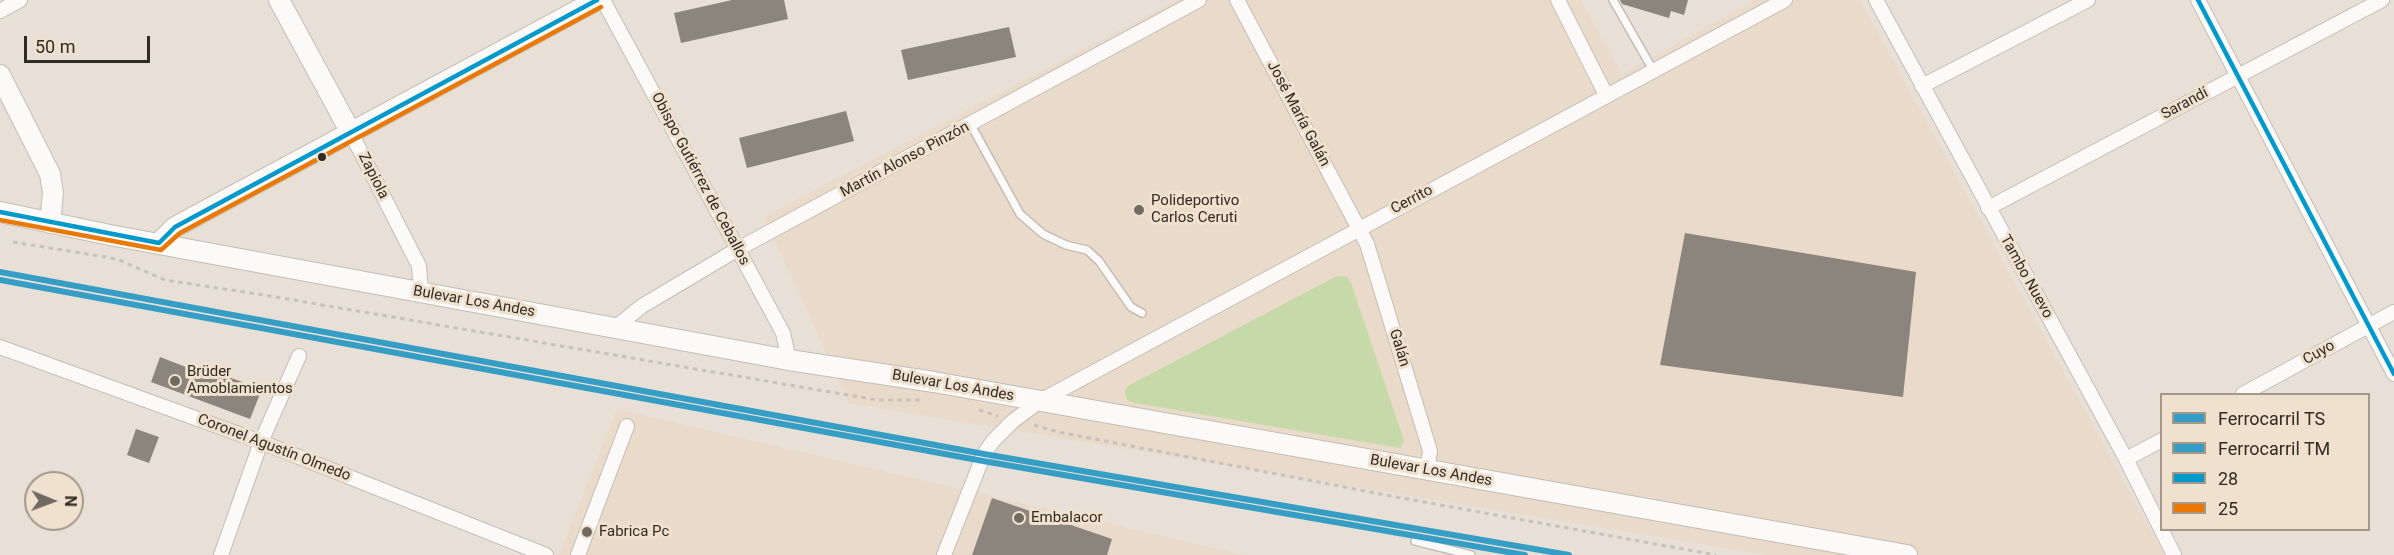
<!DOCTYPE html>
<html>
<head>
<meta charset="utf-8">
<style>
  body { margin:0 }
  #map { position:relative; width:2394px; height:555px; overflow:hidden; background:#e8e0d7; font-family:Roboto,sans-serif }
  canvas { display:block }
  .legend { position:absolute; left:2160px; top:393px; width:210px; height:138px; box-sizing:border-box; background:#f0e1cf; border:2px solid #a4988b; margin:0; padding:8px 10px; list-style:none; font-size:18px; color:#312b24 }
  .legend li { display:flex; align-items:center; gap:12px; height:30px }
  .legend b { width:30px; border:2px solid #a4988b }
  .north { position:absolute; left:24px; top:471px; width:60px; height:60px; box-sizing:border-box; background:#f0e1cf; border:2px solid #a4988b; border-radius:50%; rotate:91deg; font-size:16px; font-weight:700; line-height:24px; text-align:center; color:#312b24 }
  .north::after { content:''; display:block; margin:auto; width:21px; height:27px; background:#716a63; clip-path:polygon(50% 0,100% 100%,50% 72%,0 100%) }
  .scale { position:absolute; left:24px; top:36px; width:126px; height:27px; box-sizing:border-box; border:3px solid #312b24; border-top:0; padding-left:8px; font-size:18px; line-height:21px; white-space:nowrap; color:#312b24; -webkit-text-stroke:4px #f0e1cf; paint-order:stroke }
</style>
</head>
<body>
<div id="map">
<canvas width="2394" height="555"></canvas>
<ul class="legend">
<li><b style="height:8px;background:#369ec5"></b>Ferrocarril TS</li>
<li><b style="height:8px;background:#369ec5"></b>Ferrocarril TM</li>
<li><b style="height:8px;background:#0099cb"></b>28</li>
<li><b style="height:8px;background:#ea7804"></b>25</li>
</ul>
<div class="north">N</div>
<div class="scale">50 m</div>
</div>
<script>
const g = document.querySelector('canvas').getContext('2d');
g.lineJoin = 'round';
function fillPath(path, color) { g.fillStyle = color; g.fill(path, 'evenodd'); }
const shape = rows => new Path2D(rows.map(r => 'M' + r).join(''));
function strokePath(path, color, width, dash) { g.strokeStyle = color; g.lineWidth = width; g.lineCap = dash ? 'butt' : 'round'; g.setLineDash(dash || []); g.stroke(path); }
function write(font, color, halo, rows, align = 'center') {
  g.font = font + ' Roboto,sans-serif'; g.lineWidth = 6; g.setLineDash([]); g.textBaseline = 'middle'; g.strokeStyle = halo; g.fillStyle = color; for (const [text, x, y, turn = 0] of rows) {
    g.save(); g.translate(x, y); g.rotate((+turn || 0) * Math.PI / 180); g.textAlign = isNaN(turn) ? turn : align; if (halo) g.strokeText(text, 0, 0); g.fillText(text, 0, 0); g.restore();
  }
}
fillPath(shape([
  [1177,0,1581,0,1622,74,1755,0,1860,0,2164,555,1768,555,849,403,764,217],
  [617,409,1244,555,559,555]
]), '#e9dac9');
fillPath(shape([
  [1337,276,1347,277,1351,283,1404,441,1400,448,1135,403,1127,400,1125,391,1128,386]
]), '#c6daa9');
fillPath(shape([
  [732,0,784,0,788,19,681,43,674,13],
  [1620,0,1688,0,1684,15,1671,11,1669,18,1622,4],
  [1009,27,1016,57,908,80,901,50],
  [846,111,854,141,747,168,739,138],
  [1685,233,1916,272,1903,397,1660,365],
  [160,357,217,379,220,374,262,389,250,419,151,382],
  [136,429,159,437,149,463,127,455],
  [992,498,1112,539,1107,555,972,555]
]), '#8b857e');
const service = shape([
  [1613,0,1653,70],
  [971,125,1020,214,1043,234,1066,245,1087,250,1099,261,1131,307,1142,313],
  [1415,541,1471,555]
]);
const minor = shape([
  [603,0,783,333,789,360],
  [1237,0,1367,244,1427,441,1430,451,1427,470],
  [1558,0,1606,95],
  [1876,0,2126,459,2174,555],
  [2198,0,2394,374],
  [0,11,20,0],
  [1922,86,2088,0],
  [350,131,419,266,421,292],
  [1988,208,2382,0],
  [616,327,642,306,738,249,1199,0],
  [0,347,261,442,546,555],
  [2243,394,2394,312],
  [2126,459,2162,440],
  [221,555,261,442,299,356],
  [578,555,627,426],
  [944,555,984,454,993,441,1013,421,1040,401,1785,0]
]);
const secondary = shape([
  [279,0,350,131],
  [0,75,50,174,53,193,50,223],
  [0,212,110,235,789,360,934,382,1907,555],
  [159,243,175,227,597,0]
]);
strokePath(service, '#c3bdb5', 10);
strokePath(minor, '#c3bdb5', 16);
strokePath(secondary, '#c3bdb5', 22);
strokePath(shape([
  [13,242,106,257,119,260,165,280,264,295,877,400,922,400],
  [979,410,998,416],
  [1034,425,1058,432,1391,496,1716,555]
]), '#c5c2bf', 3, [4.5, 4.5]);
strokePath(service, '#fcfaf9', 7);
strokePath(minor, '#fcfaf9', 14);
strokePath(secondary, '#fcfaf9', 20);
strokePath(shape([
  [2198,0,2394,374],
  [0,212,159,243,175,227,597,0]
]), '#0099cb', 4.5);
strokePath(shape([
  [0,220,161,250,180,233,601,7]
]), '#ea7804', 4.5);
strokePath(shape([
  [0,272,984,454,1569,555]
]), '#369ec5', 6);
strokePath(shape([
  [0,280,983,461,1525,555]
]), '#369ec5', 6);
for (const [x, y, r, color] of [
  [322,157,5,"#312b24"],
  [1139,210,6,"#716a63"],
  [175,381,6,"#716a63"],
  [1019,518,6,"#716a63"],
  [587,532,6,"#716a63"]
]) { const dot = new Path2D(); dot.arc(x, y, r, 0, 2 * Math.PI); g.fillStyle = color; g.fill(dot); strokePath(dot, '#f0e1cf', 2); }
write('15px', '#312b24', '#f0e1cf', [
  ["Sarandí",2185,104,-28],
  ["José María Galán",1298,114,62],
  ["Martín Alonso Pinzón",905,160,-28],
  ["Zapiola",373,176,63],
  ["Obispo Gutiérrez de Ceballos",700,179,62],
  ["Cerrito",1412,200,-28],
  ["Tambo Nuevo",2026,277,61],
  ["Bulevar Los Andes",474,302,10],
  ["Galán",1399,348,73],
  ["Cuyo",2319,353,-29],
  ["Bulevar Los Andes",953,386,10],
  ["Coronel Agustín Olmedo",274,448,21],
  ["Bulevar Los Andes",1431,471,10]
]);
write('15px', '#312b24', '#f0e1cf', [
  ["Polideportivo",1151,201],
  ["Carlos Ceruti",1151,218],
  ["Brüder",187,372],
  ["Amoblamientos",187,389],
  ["Embalacor",1031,518],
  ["Fabrica Pc",599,532]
], 'left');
</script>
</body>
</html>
